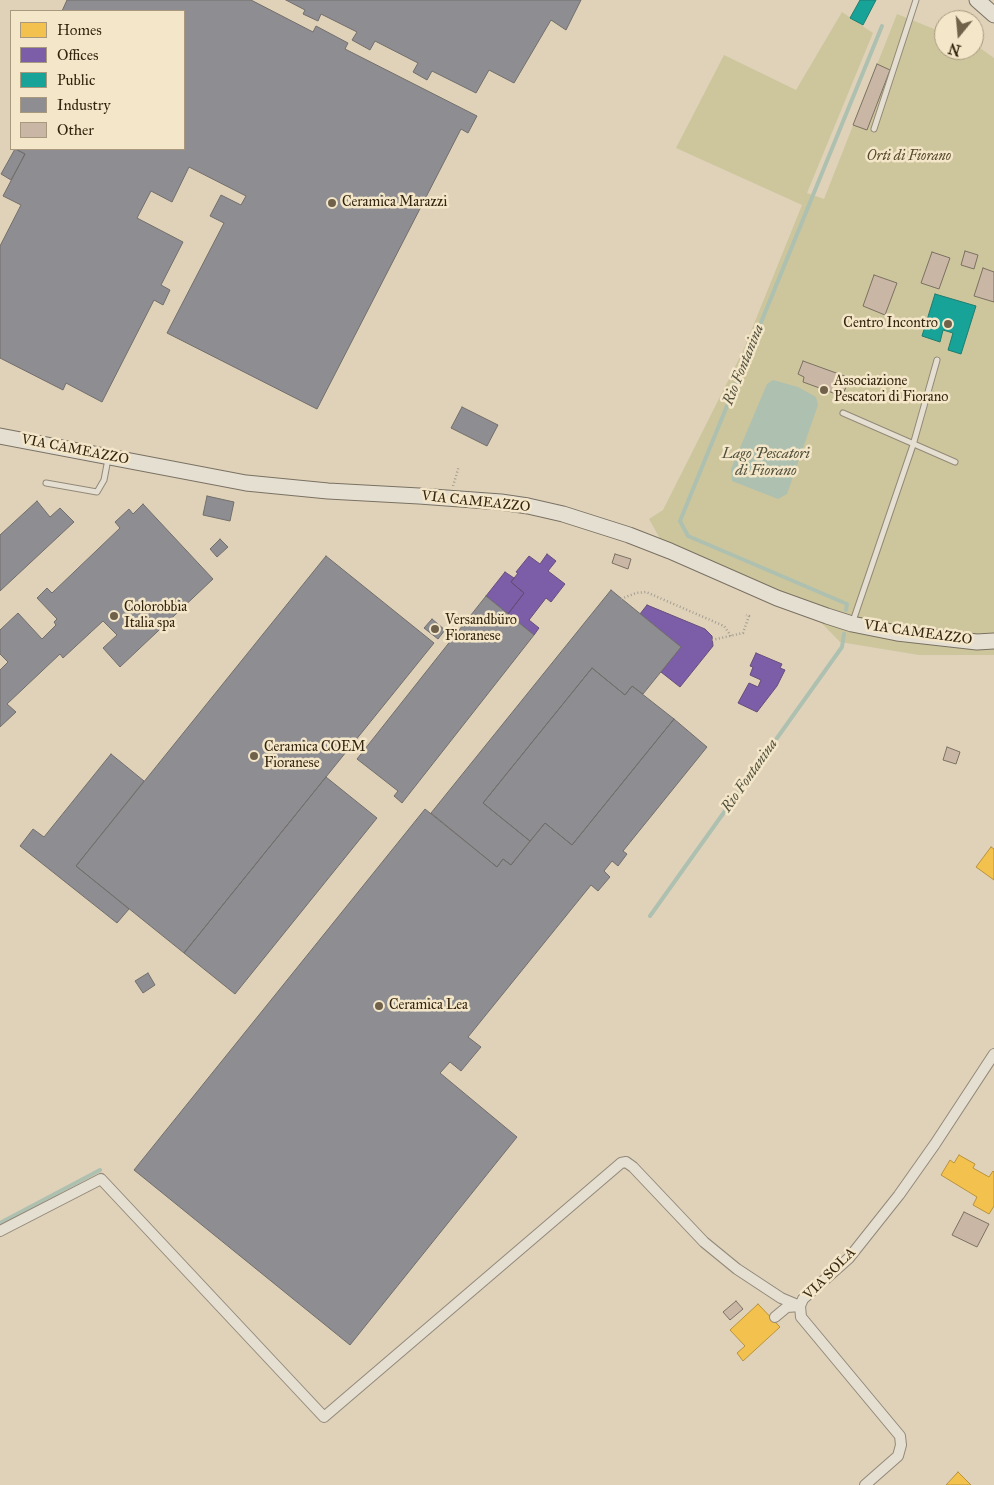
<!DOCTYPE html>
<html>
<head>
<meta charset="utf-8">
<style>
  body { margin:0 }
  #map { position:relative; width:994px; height:1485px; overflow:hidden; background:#dfd2b9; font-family:"IM FELL Great Primer",serif }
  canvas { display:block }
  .legend { position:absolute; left:10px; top:10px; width:175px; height:140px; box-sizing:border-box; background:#f4e6c8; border:1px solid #a7987e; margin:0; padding:6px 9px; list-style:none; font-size:15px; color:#33240f }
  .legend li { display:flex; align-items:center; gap:10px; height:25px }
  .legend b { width:25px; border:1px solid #a7987e }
  .north { position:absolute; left:934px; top:10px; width:50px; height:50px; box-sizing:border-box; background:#f4e6c8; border:1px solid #a7987e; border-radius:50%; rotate:197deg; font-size:14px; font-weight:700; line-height:20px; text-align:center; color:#33240f }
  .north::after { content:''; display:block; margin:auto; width:18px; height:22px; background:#6f614a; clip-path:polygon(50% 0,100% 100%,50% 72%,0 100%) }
</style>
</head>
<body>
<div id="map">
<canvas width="994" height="1485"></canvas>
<ul class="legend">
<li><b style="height:14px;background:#f2c14e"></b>Homes</li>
<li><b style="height:14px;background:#7b5ea7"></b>Offices</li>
<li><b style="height:14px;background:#17a398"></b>Public</li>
<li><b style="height:14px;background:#8d8d92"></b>Industry</li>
<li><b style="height:14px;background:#cab6a5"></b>Other</li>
</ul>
<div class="north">N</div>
</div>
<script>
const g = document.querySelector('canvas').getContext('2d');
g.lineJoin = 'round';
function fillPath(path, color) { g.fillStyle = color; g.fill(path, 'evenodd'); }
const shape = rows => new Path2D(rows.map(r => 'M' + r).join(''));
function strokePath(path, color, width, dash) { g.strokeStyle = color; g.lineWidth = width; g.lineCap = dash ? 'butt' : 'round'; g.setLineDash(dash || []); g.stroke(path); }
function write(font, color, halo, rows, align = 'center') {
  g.font = font + ' "IM FELL Great Primer",serif'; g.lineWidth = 5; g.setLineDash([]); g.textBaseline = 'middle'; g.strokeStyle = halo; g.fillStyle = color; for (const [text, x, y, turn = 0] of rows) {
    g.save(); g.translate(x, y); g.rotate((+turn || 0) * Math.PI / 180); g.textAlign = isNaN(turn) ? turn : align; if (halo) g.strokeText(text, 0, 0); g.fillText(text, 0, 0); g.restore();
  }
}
fillPath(shape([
  [842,12,873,33,807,193,824,199,897,14,944,33,944,50,974,50,974,45,980,48,994,58,994,655,919,655,840,642,809,610,668,553,649,519,663,510,743,351,802,205,676,148,724,55,796,90]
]), '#cdc69c');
fillPath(shape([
  [773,380,798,387,816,397,818,405,787,494,778,499,732,481,731,469,767,384]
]), '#aec0b0');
const homes = shape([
  [991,847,994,849,994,880,976,867,991,847],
  [959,1155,975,1164,973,1168,989,1177,993,1171,994,1172,994,1206,989,1214,973,1205,977,1197,941,1175,950,1160,954,1163,959,1155],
  [758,1304,780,1327,743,1361,737,1353,745,1346,730,1330,758,1304],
  [958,1472,971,1485,946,1485,958,1472]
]);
fillPath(homes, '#f2c14e');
strokePath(homes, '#b9923b', 1);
const offices = shape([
  [547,554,556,561,548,571,565,584,551,602,546,598,529,620,539,628,534,635,508,614,524,593,511,582,518,573,516,572,529,556,540,564,547,554],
  [505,572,514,578,511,582,524,593,508,614,486,596,505,572],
  [647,605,705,629,712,636,713,646,680,687,661,672,681,647,640,614,647,605],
  [756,653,782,664,780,668,785,670,777,686,757,712,738,703,749,683,758,687,761,680,750,675,753,667,750,666,756,653]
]);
fillPath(offices, '#7b5ea7');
strokePath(offices, '#654d79', 1);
const public = shape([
  [860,0,876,0,863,25,850,18,860,0],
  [935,294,976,306,961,354,948,350,953,333,943,330,940,342,922,336,935,294]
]);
fillPath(public, '#17a398');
strokePath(public, '#1f7d6f', 1);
const industry = shape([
  [67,0,251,0,313,32,316,26,348,43,345,49,477,116,468,133,461,129,317,409,167,333,224,223,210,216,221,195,241,205,246,196,189,167,172,202,151,191,137,218,183,242,161,285,170,290,163,305,154,300,102,402,66,383,63,390,0,358,0,246,21,205,3,196,25,154,16,149,184,149,184,11,62,11,67,0],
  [286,0,581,0,566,30,551,20,514,83,489,70,476,93,432,71,427,80,413,72,418,63,375,41,370,50,352,40,357,32,321,14,318,21,303,14,305,10,286,0],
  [15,149,25,154,11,180,1,174,15,149],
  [462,407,498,425,487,446,451,428,462,407],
  [207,496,234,502,230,521,203,515,207,496],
  [37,501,50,517,60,508,74,522,0,591,0,535,37,501],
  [143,504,213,579,120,667,103,648,117,635,103,621,63,658,60,654,7,704,16,712,0,727,0,670,8,662,0,654,0,630,18,613,42,639,56,625,54,622,57,619,37,598,47,588,52,593,120,528,115,522,129,509,133,514,143,504],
  [220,539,228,547,217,557,210,549,220,539],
  [326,556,434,643,184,953,76,866,326,556],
  [611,590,681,647,643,694,632,686,625,695,592,668,483,803,530,841,511,865,503,859,497,867,431,813,611,590],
  [486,596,534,635,402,803,394,796,398,791,357,759,486,596],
  [432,619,445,630,438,639,424,628,432,619],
  [592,668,625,695,632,686,674,719,572,845,545,823,530,841,483,803,592,668],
  [674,719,707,747,623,851,627,854,618,866,612,861,604,871,610,877,598,891,591,885,468,1037,481,1047,461,1071,450,1062,440,1073,517,1137,350,1345,134,1170,425,809,497,867,503,859,511,865,545,823,572,845,674,719],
  [111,754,144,781,76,866,129,909,117,923,20,846,33,829,44,837,111,754],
  [326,777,377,818,235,994,184,953,326,777],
  [148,973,155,985,143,993,135,981,148,973]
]);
fillPath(industry, '#8d8d92');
strokePath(industry, '#726e6b', 1);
strokePath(shape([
  [846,610,847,604,688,536,680,521,882,26],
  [650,916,842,647,844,634],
  [0,1223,100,1170]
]), '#aec0b0', 4);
const building = shape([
  [877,64,890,70,867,130,853,125,877,64],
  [965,251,978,255,974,269,961,265,965,251],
  [932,252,950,258,939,289,921,283,932,252],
  [983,268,994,272,994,302,974,296,983,268],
  [874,275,897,283,885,315,863,306,874,275],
  [803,361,850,378,843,394,837,392,836,394,803,382,804,377,798,374,803,361],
  [615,554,631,559,628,569,612,563,615,554],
  [947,747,960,752,956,764,943,760,947,747],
  [964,1212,989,1224,977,1247,952,1235,964,1212],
  [736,1301,743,1309,730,1320,723,1312,736,1301]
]);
fillPath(building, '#cab6a5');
strokePath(building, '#7a7162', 1);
const lane = shape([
  [874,129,916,0],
  [843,413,955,462],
  [46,483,97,492,104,480,108,459],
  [853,621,913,445,937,360]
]);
const street = shape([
  [0,1231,101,1179,324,1417,621,1163,626,1162,633,1167,704,1242,737,1269,781,1298,800,1306,787,1307,775,1317],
  [865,1485,898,1456,901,1445,900,1436,801,1317,800,1306,803,1299,849,1258,899,1195,935,1144,994,1054]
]);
const secondary = shape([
  [977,0,994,15],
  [0,436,246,483,328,491,419,496,501,502,528,506,563,514,629,535,670,551,777,598,827,616,852,624,897,633,977,642,994,641]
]);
strokePath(lane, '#938979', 7);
strokePath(street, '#938979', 12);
strokePath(secondary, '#7a7162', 17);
strokePath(shape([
  [453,486,459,466],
  [621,599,636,593,646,592,724,626,731,636],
  [712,640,743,633,749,616,746,615]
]), '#a49d92', 2.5, [1, 2.5]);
strokePath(lane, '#e5dfd2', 5);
strokePath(street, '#e5dfd2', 10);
strokePath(secondary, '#e5dfd2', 15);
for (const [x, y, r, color] of [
  [332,203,5,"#6f614a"],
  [948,324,5,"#6f614a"],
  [824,390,5,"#6f614a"],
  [114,616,5,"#6f614a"],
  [435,629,5,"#6f614a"],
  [254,756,5,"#6f614a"],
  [379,1006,5,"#6f614a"]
]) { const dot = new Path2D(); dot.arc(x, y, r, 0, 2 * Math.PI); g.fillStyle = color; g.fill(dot); strokePath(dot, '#f4e6c8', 2); }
write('italic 14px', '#564a2c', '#f4e6c8', [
  ["Orti di Fiorano",909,157]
]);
write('14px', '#33240f', '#f4e6c8', [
  ["Ceramica Marazzi",342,203],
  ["Centro Incontro",938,324,"right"],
  ["Associazione",834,382],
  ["Pescatori di Fiorano",834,398],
  ["Colorobbia",124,608],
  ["Italia spa",124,624],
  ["Versandbüro",445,621],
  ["Fioranese",445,637],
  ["Ceramica COEM",264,748],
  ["Fioranese",264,764],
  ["Ceramica Lea",389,1006]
], 'left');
write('14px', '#33240f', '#f4e6c8', [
  ["VIA CAMEAZZO",75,450,11],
  ["VIA CAMEAZZO",476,502,6],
  ["VIA CAMEAZZO",918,633,8],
  ["VIA SOLA",830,1274,-45]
]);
write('italic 15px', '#52513e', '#f4e6c8', [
  ["Rio Fontanina",744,365,-68],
  ["Lago Pescatori",766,454],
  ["di Fiorano",766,471],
  ["Rio Fontanina",750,776,-55]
]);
</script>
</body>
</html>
